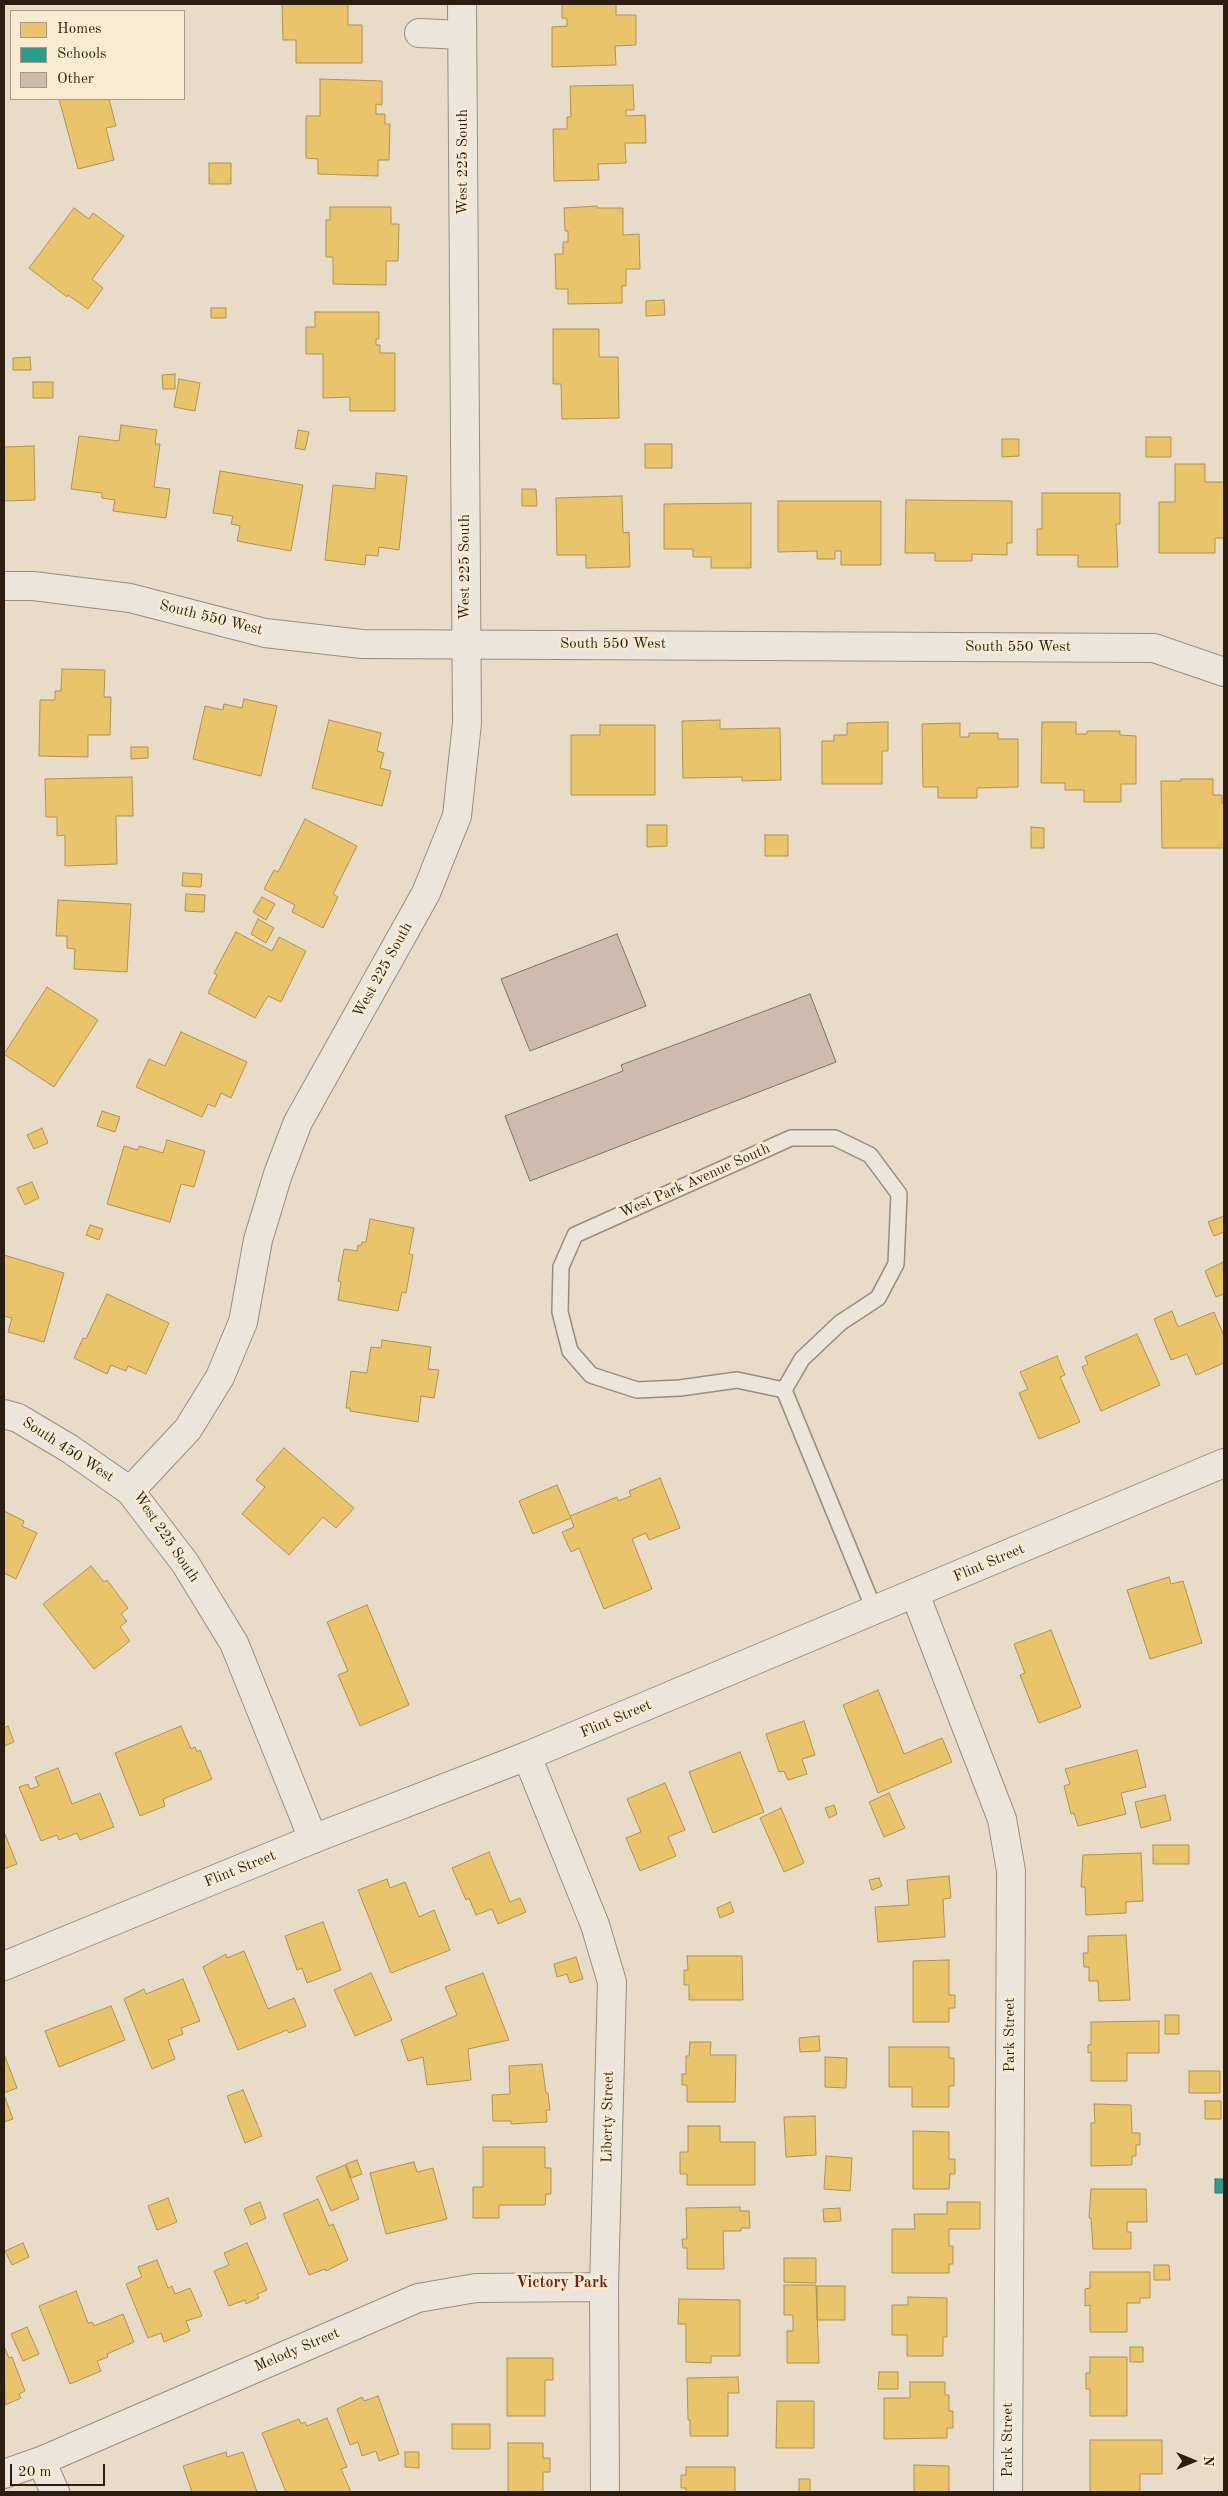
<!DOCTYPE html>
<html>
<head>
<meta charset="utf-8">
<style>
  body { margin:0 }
  #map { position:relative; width:1228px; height:2496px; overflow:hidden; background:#e8dbc8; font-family:"Old Standard TT",serif }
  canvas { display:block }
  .frame { position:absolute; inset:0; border:5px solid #2b1e11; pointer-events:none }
  .legend { position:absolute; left:10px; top:10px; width:175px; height:90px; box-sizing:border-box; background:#f9ead2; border:1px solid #a79885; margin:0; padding:6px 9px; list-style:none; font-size:15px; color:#2b1e11 }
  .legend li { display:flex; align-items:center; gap:10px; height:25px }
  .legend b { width:25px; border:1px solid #a79885 }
  .north { position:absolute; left:1168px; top:2436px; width:50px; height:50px; -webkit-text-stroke:4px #f9ead2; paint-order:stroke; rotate:90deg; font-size:14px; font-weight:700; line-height:20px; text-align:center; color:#2b1e11 }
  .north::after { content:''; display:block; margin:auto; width:18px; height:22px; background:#2b1e11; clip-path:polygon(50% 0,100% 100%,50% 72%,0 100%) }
  .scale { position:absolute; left:10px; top:2464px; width:95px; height:22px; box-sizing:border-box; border:2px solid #2b1e11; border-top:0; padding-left:6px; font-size:15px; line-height:18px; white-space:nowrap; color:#2b1e11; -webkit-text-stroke:4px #f9ead2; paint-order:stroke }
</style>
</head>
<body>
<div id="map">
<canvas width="1228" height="2496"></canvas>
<div class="frame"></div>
<ul class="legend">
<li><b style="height:14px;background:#e9c46a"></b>Homes</li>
<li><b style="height:14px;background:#2a9d8f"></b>Schools</li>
<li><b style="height:14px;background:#cfbbad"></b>Other</li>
</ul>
<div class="north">N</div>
<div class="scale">20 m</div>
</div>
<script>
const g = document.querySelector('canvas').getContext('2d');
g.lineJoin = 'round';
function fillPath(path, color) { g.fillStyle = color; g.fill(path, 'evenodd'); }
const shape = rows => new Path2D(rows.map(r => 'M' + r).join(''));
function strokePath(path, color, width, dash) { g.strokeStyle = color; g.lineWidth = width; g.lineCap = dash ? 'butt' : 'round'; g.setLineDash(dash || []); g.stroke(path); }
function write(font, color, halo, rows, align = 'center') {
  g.font = font + ' "Old Standard TT",serif'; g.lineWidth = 5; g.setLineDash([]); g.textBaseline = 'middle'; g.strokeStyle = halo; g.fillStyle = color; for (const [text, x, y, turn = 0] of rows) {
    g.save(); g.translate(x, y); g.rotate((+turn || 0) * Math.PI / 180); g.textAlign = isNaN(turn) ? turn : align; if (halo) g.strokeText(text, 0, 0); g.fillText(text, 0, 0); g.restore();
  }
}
const homes = shape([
  [282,4,348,4,348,25,362,25,362,63,296,63,296,40,283,40,282,4],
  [562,4,616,4,616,15,636,15,636,45,615,46,616,65,552,67,552,27,567,26,567,18,562,18,562,4],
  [320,79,382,81,382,105,376,104,376,114,385,114,385,124,390,124,389,160,378,160,378,176,318,174,318,159,306,158,306,116,320,116,320,79],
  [633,85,634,110,626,110,626,116,645,115,646,143,625,143,626,163,598,164,599,180,554,181,553,129,567,129,567,117,571,117,570,86,633,85],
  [59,99,109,99,116,126,106,128,114,160,78,169,59,99],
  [209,163,231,163,231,184,209,184,209,163],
  [597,206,597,208,623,208,623,235,639,234,640,269,626,269,626,286,622,286,622,303,568,304,568,289,556,289,555,254,563,254,563,242,568,242,568,231,565,231,564,208,597,206],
  [330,207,391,207,391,224,399,224,398,261,386,261,386,285,333,284,333,257,326,257,326,220,330,220,330,207],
  [74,208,89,219,93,213,124,236,92,279,103,288,88,309,68,295,67,297,29,268,74,208],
  [664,300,665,315,646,316,646,301,664,300],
  [211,308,226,308,226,318,211,318,211,308],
  [315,312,379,312,379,339,376,339,376,345,380,345,380,353,395,353,395,411,350,411,350,397,323,398,323,354,306,354,306,327,315,327,315,312],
  [553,329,599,329,599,357,618,357,619,418,562,419,561,384,553,384,553,329],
  [30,357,31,370,13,370,13,358,30,357],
  [175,374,175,389,163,389,162,375,175,374],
  [179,379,200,383,195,411,174,407,179,379],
  [33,382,53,382,53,398,33,398,33,382],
  [121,425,157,430,155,444,160,444,154,487,170,489,166,518,113,511,115,500,102,498,102,493,71,489,79,436,119,441,121,425],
  [298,430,309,432,305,450,295,448,298,430],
  [1146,437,1171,437,1171,457,1146,457,1146,437],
  [1002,439,1019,439,1019,456,1002,457,1002,439],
  [645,444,672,444,672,468,645,468,645,444],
  [34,446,35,500,4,501,4,447,34,446],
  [1175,464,1205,464,1205,482,1224,482,1224,538,1215,538,1215,553,1159,553,1159,502,1175,502,1175,464],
  [220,471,303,485,291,551,237,541,240,526,231,524,233,516,213,513,220,471],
  [376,473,407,476,399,550,379,547,378,556,366,555,365,565,325,560,333,485,375,489,376,473],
  [522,489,536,489,537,506,522,506,522,489],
  [1042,493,1120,493,1120,524,1116,524,1118,567,1078,567,1078,555,1037,555,1037,529,1042,529,1042,493],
  [622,496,623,533,629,532,630,567,586,568,586,555,557,555,556,498,622,496],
  [906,500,1012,501,1012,543,1007,543,1007,555,972,554,972,561,935,561,935,553,905,553,906,500],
  [778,501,881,501,881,565,841,565,841,551,835,551,835,559,817,559,817,551,778,552,778,501],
  [751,503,751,568,711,568,711,557,693,557,693,549,664,549,664,504,751,503],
  [62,669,105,670,104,697,111,697,110,735,88,735,88,757,39,756,40,700,55,700,55,691,61,691,62,669],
  [244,699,277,706,261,776,193,759,205,706,223,710,224,704,242,708,244,699],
  [329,720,381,733,377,751,384,753,380,768,391,771,382,806,312,788,329,720],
  [720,720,720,729,780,728,781,780,742,781,742,777,683,778,682,721,720,720],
  [888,722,888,751,882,751,882,784,822,784,822,741,834,741,834,735,847,735,847,723,888,722],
  [1042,722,1076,722,1076,734,1087,734,1087,731,1120,731,1120,735,1136,736,1136,784,1121,784,1121,802,1084,802,1084,790,1065,790,1065,783,1041,783,1042,722],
  [960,723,960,737,969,737,969,733,998,733,998,739,1018,739,1018,787,977,788,977,798,938,798,938,787,923,787,922,724,960,723],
  [600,725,655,725,655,795,571,795,571,735,600,735,600,725],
  [131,747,148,747,148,758,131,759,131,747],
  [132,777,133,816,116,816,117,864,65,866,65,835,57,836,57,817,46,817,45,779,132,777],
  [1181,779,1213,779,1213,795,1222,795,1222,803,1224,803,1224,848,1162,848,1161,781,1181,781,1181,779],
  [305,819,357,846,333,894,338,897,323,928,292,912,295,905,264,889,274,870,278,872,305,819],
  [647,825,667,825,667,846,647,847,647,825],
  [1031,827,1044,828,1044,848,1031,848,1031,827],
  [765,835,788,835,788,856,765,856,765,835],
  [183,873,202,874,201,887,182,886,183,873],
  [186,894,205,895,204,912,185,911,186,894],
  [262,897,275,904,266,920,253,912,262,897],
  [58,900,131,904,127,972,74,969,75,949,67,948,67,936,56,936,58,900],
  [258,919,274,928,266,943,251,934,258,919],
  [236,932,272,951,279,937,306,951,281,1002,268,996,255,1018,208,993,217,975,214,973,236,932],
  [47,987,98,1020,54,1087,4,1054,47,987],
  [181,1032,247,1062,231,1098,221,1093,215,1107,208,1104,202,1117,136,1087,149,1059,165,1066,181,1032],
  [102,1111,120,1117,115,1132,97,1126,102,1111],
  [42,1128,48,1143,34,1149,27,1135,42,1128],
  [167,1140,205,1151,194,1187,181,1184,170,1222,107,1204,124,1146,138,1150,139,1146,163,1153,167,1140],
  [32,1182,39,1198,25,1205,17,1188,32,1182],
  [1224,1216,1224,1232,1214,1236,1208,1222,1224,1216],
  [370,1219,414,1228,409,1254,413,1255,406,1293,402,1292,398,1311,338,1300,341,1282,338,1281,344,1249,357,1251,358,1245,361,1246,362,1242,366,1242,370,1219],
  [90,1225,103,1229,99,1240,86,1235,90,1225],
  [4,1255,64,1273,44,1342,8,1332,12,1318,4,1316,4,1255],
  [1223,1262,1224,1294,1216,1297,1205,1271,1223,1262],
  [107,1294,169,1323,146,1374,128,1366,126,1371,111,1365,107,1374,74,1358,83,1338,86,1339,107,1294],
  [1172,1311,1178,1327,1214,1312,1224,1336,1224,1363,1196,1375,1187,1354,1171,1360,1154,1319,1172,1311],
  [1137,1334,1160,1385,1101,1411,1082,1367,1088,1364,1085,1357,1137,1334],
  [382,1340,431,1347,428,1369,439,1370,434,1398,421,1396,418,1422,350,1411,350,1408,346,1408,351,1371,367,1373,371,1347,381,1348,382,1340],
  [1057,1356,1065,1375,1060,1377,1080,1422,1039,1439,1019,1393,1028,1389,1020,1372,1057,1356],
  [284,1448,354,1508,336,1528,323,1517,289,1555,242,1514,265,1487,256,1480,284,1448],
  [660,1478,680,1528,649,1540,646,1533,632,1539,652,1589,604,1609,579,1548,571,1552,562,1532,574,1527,570,1516,617,1497,618,1501,631,1496,629,1491,660,1478],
  [557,1485,571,1518,533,1534,519,1501,557,1485],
  [4,1511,24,1521,22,1526,37,1533,16,1579,4,1573,4,1511],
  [91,1566,104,1582,107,1580,128,1608,121,1614,127,1621,120,1627,130,1641,94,1669,43,1604,91,1566],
  [1169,1577,1171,1584,1183,1581,1202,1643,1150,1659,1127,1590,1169,1577],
  [367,1605,409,1705,360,1726,338,1675,348,1671,327,1622,367,1605],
  [1051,1630,1081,1707,1039,1723,1020,1675,1025,1673,1014,1644,1051,1630],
  [878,1690,904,1754,942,1738,952,1762,878,1793,843,1705,878,1690],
  [804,1721,815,1755,802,1759,807,1774,788,1780,784,1771,779,1772,766,1734,804,1721],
  [8,1726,14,1742,4,1746,4,1728,8,1726],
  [181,1726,191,1749,195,1747,197,1752,200,1750,212,1779,163,1799,165,1806,140,1816,115,1753,181,1726],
  [1137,1750,1146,1787,1121,1793,1126,1814,1078,1826,1074,1813,1071,1814,1064,1786,1070,1784,1065,1769,1137,1750],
  [740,1752,764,1812,713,1833,689,1772,740,1752],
  [58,1768,72,1804,100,1793,114,1827,80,1840,77,1833,59,1840,57,1835,41,1841,19,1787,28,1784,30,1789,39,1786,35,1777,58,1768],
  [665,1783,685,1830,668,1837,676,1856,640,1871,626,1838,641,1832,627,1799,665,1783],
  [889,1793,905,1828,884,1837,869,1802,889,1793],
  [1165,1795,1171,1820,1141,1828,1135,1802,1165,1795],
  [834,1805,837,1814,829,1818,825,1808,834,1805],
  [781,1808,804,1863,784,1872,760,1818,781,1808],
  [4,1832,17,1864,4,1869,4,1832],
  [1153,1845,1189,1845,1189,1864,1153,1864,1153,1845],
  [489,1852,510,1902,520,1898,526,1912,498,1924,492,1909,476,1915,469,1898,466,1900,452,1868,489,1852],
  [1141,1853,1143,1901,1126,1902,1126,1913,1086,1915,1085,1887,1081,1887,1083,1855,1141,1853],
  [949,1876,951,1898,943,1899,945,1937,878,1942,875,1907,909,1905,907,1880,949,1876],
  [879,1878,882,1886,872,1890,869,1880,879,1878],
  [387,1879,390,1888,405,1882,419,1917,434,1910,450,1950,391,1973,358,1890,387,1879],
  [730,1902,734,1912,720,1918,717,1908,730,1902],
  [323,1922,341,1970,307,1983,302,1968,297,1970,285,1936,323,1922],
  [1126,1935,1130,2000,1099,2001,1098,1981,1089,1981,1089,1967,1084,1967,1083,1953,1088,1953,1088,1936,1126,1935],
  [244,1951,268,2009,294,1998,306,2026,289,2033,287,2030,238,2050,203,1967,226,1954,227,1958,244,1951],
  [687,1956,742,1956,743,2000,689,2000,689,1985,684,1985,684,1970,688,1970,687,1956],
  [576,1957,583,1979,570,1983,567,1974,557,1977,554,1964,576,1957],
  [949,1960,949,1995,955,1995,955,2008,949,2008,949,2022,913,2022,913,1961,949,1960],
  [371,1973,392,2020,355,2036,334,1990,371,1973],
  [483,1973,509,2040,468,2049,471,2080,427,2085,423,2057,408,2061,401,2040,457,2015,445,1987,483,1973],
  [183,1979,200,2021,181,2028,183,2034,168,2040,175,2059,152,2069,124,1999,144,1989,146,1994,183,1979],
  [111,2006,125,2040,59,2067,45,2031,111,2006],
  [1165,2015,1179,2015,1179,2034,1165,2034,1165,2015],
  [1159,2021,1159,2053,1127,2053,1127,2081,1091,2081,1091,2052,1088,2053,1088,2045,1091,2045,1091,2022,1159,2021],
  [819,2036,820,2051,800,2052,799,2038,819,2036],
  [690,2042,711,2042,710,2055,736,2055,735,2102,687,2102,687,2085,682,2085,682,2074,686,2074,686,2056,689,2056,690,2042],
  [889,2047,949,2047,949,2058,954,2058,954,2086,949,2086,949,2107,912,2107,912,2087,889,2087,889,2047],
  [4,2054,17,2088,4,2093,4,2054],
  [825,2057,847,2058,846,2088,825,2087,825,2057],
  [542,2064,546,2093,548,2093,550,2110,546,2110,547,2122,511,2124,511,2121,493,2121,492,2095,510,2094,509,2066,542,2064],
  [1189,2071,1220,2071,1220,2093,1189,2093,1189,2071],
  [243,2090,262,2136,245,2143,227,2096,243,2090],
  [4,2095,13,2119,4,2122,4,2095],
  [1205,2101,1221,2101,1221,2119,1205,2119,1205,2101],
  [1094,2104,1131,2105,1132,2133,1140,2133,1140,2145,1136,2145,1136,2156,1132,2156,1132,2165,1091,2166,1091,2123,1095,2123,1094,2104],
  [815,2116,816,2155,786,2157,784,2117,815,2116],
  [688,2126,720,2126,720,2142,755,2142,755,2185,687,2185,687,2174,680,2174,680,2152,688,2152,688,2126],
  [913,2131,949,2132,949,2159,955,2159,955,2174,950,2174,949,2189,913,2189,913,2131],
  [483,2147,545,2147,545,2168,551,2168,551,2194,546,2194,545,2205,499,2205,499,2218,473,2218,473,2187,483,2187,483,2147],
  [826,2156,852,2158,850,2191,824,2189,826,2156],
  [357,2160,362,2174,351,2178,346,2164,357,2160],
  [414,2162,417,2172,433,2168,447,2219,386,2234,370,2173,414,2162],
  [345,2165,359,2199,331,2211,316,2177,345,2165],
  [1091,2189,1146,2189,1147,2222,1127,2222,1127,2232,1131,2232,1131,2249,1093,2249,1091,2218,1089,2218,1091,2189],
  [168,2198,177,2222,157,2230,148,2206,168,2198],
  [318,2199,329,2226,333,2224,348,2260,326,2271,325,2269,309,2275,283,2214,318,2199],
  [260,2202,266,2218,251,2225,244,2209,260,2202],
  [947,2202,980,2202,980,2229,949,2229,949,2246,953,2246,953,2264,949,2264,949,2273,892,2273,892,2229,915,2229,914,2214,947,2214,947,2202],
  [740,2207,740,2211,749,2211,750,2228,741,2228,741,2231,723,2231,724,2269,687,2269,687,2248,683,2248,682,2239,687,2239,686,2208,740,2207],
  [840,2208,841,2221,824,2222,823,2209,840,2208],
  [23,2243,29,2257,12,2265,5,2251,23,2243],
  [247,2243,267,2290,257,2294,259,2298,246,2304,245,2300,229,2306,214,2271,229,2265,224,2253,247,2243],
  [784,2258,816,2258,816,2283,784,2282,784,2258],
  [157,2260,168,2288,172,2286,175,2294,190,2288,202,2316,186,2321,190,2331,164,2342,161,2333,148,2338,126,2284,142,2277,138,2267,157,2260],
  [1154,2265,1169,2265,1170,2280,1154,2280,1154,2265],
  [1090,2272,1150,2272,1150,2298,1140,2298,1140,2303,1127,2303,1127,2332,1090,2332,1090,2305,1085,2306,1085,2289,1090,2288,1090,2272],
  [784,2285,816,2285,819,2363,787,2363,787,2331,793,2331,793,2315,784,2315,784,2285],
  [817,2286,845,2286,845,2320,817,2320,817,2286],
  [76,2291,88,2323,92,2322,94,2326,123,2314,134,2342,107,2354,108,2357,97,2361,101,2371,70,2384,39,2306,76,2291],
  [908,2297,947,2298,947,2337,943,2337,943,2356,907,2356,907,2335,892,2335,892,2305,908,2305,908,2297],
  [679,2299,740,2300,740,2356,711,2356,711,2363,686,2362,686,2324,678,2324,679,2299],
  [27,2327,39,2354,23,2361,11,2334,27,2327],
  [4,2346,9,2358,12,2357,25,2391,19,2394,21,2398,5,2405,4,2346],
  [1130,2347,1143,2347,1143,2362,1130,2362,1130,2347],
  [1090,2357,1127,2357,1127,2416,1090,2416,1090,2389,1086,2389,1086,2373,1090,2373,1090,2357],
  [507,2358,553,2358,553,2380,545,2380,545,2416,507,2416,507,2358],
  [879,2372,898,2372,898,2389,878,2389,879,2372],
  [738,2377,739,2393,728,2393,728,2436,690,2436,690,2420,688,2420,687,2378,738,2377],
  [910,2382,945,2382,945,2395,949,2395,949,2411,953,2411,953,2428,947,2428,947,2438,884,2439,884,2398,910,2398,910,2382],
  [378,2396,399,2454,379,2461,376,2451,362,2456,358,2442,350,2445,337,2409,362,2397,364,2401,378,2396],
  [777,2401,814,2401,814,2448,776,2448,777,2401],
  [327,2418,347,2467,341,2469,351,2492,286,2492,262,2433,299,2419,301,2424,305,2422,307,2426,327,2418],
  [452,2424,490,2424,490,2449,452,2449,452,2424],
  [1090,2440,1162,2440,1162,2474,1140,2474,1140,2492,1090,2492,1090,2440],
  [508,2443,543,2443,543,2458,550,2458,550,2472,543,2472,543,2492,508,2492,508,2443],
  [226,2452,227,2457,243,2452,257,2492,192,2492,183,2466,226,2452],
  [405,2452,419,2452,419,2468,405,2467,405,2452],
  [914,2465,949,2466,949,2492,914,2492,914,2465],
  [686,2467,735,2467,735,2492,686,2492,686,2488,681,2488,681,2475,686,2475,686,2467],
  [799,2479,810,2479,810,2492,799,2492,799,2479]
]);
fillPath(homes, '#e9c46a');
strokePath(homes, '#b0924f', 1);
const schools = shape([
  [1215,2179,1224,2179,1224,2193,1215,2193,1215,2179]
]);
fillPath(schools, '#2a9d8f');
strokePath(schools, '#2a7769', 1);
const building = shape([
  [617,934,646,1006,530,1051,501,979,617,934],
  [810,994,836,1062,530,1181,505,1116,623,1071,621,1065,810,994]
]);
fillPath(building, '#cfbbad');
strokePath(building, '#7c7368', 1);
const service = shape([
  [784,1390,737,1380,680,1388,637,1390,591,1375,570,1351,560,1312,561,1267,575,1235,791,1138,835,1138,870,1155,899,1194,896,1264,878,1298,840,1323,802,1359,784,1390,874,1609]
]);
const minor = shape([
  [419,33,462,35],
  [4,586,33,586,130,598,265,633,362,644,1154,648,1224,672],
  [4,1414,18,1418,70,1449,130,1491,185,1563,234,1643,313,1839],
  [130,1491,188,1429,220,1377,243,1322,258,1240,278,1174,298,1122,426,893,457,816,467,723,462,4],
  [915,1594,1002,1819,1011,1871,1008,2492],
  [527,1756,595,1925,612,1982,604,2287,605,2492],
  [41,2461,55,2492],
  [4,2474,41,2461,418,2298,476,2288,604,2287]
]);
const tertiary = shape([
  [4,1966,313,1839,527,1756,1224,1463]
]);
strokePath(service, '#968d80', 18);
strokePath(minor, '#968d80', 30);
strokePath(tertiary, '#968d80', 30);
strokePath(service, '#ebe5dc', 15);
strokePath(minor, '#ebe5dc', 28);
strokePath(tertiary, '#ebe5dc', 28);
write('15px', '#2b1e11', '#f9ead2', [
  ["West 225 South",463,162,-90],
  ["West 225 South",465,567,-90],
  ["South 550 West",211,618,14],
  ["South 550 West",613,644],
  ["South 550 West",1018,647],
  ["West 225 South",383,970,-61],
  ["West Park Avenue South",695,1181,-24],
  ["South 450 West",68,1450,33],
  ["West 225 South",166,1537,56],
  ["Flint Street",989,1563,-23],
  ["Flint Street",616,1719,-23],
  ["Flint Street",240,1869,-22],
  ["Park Street",1010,2035,-90],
  ["Liberty Street",608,2117,-89],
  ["Melody Street",297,2350,-23],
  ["Park Street",1008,2440,-90]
]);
write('bold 16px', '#7a1f14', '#f9ead2', [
  ["Victory Park",562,2283]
]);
</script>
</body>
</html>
